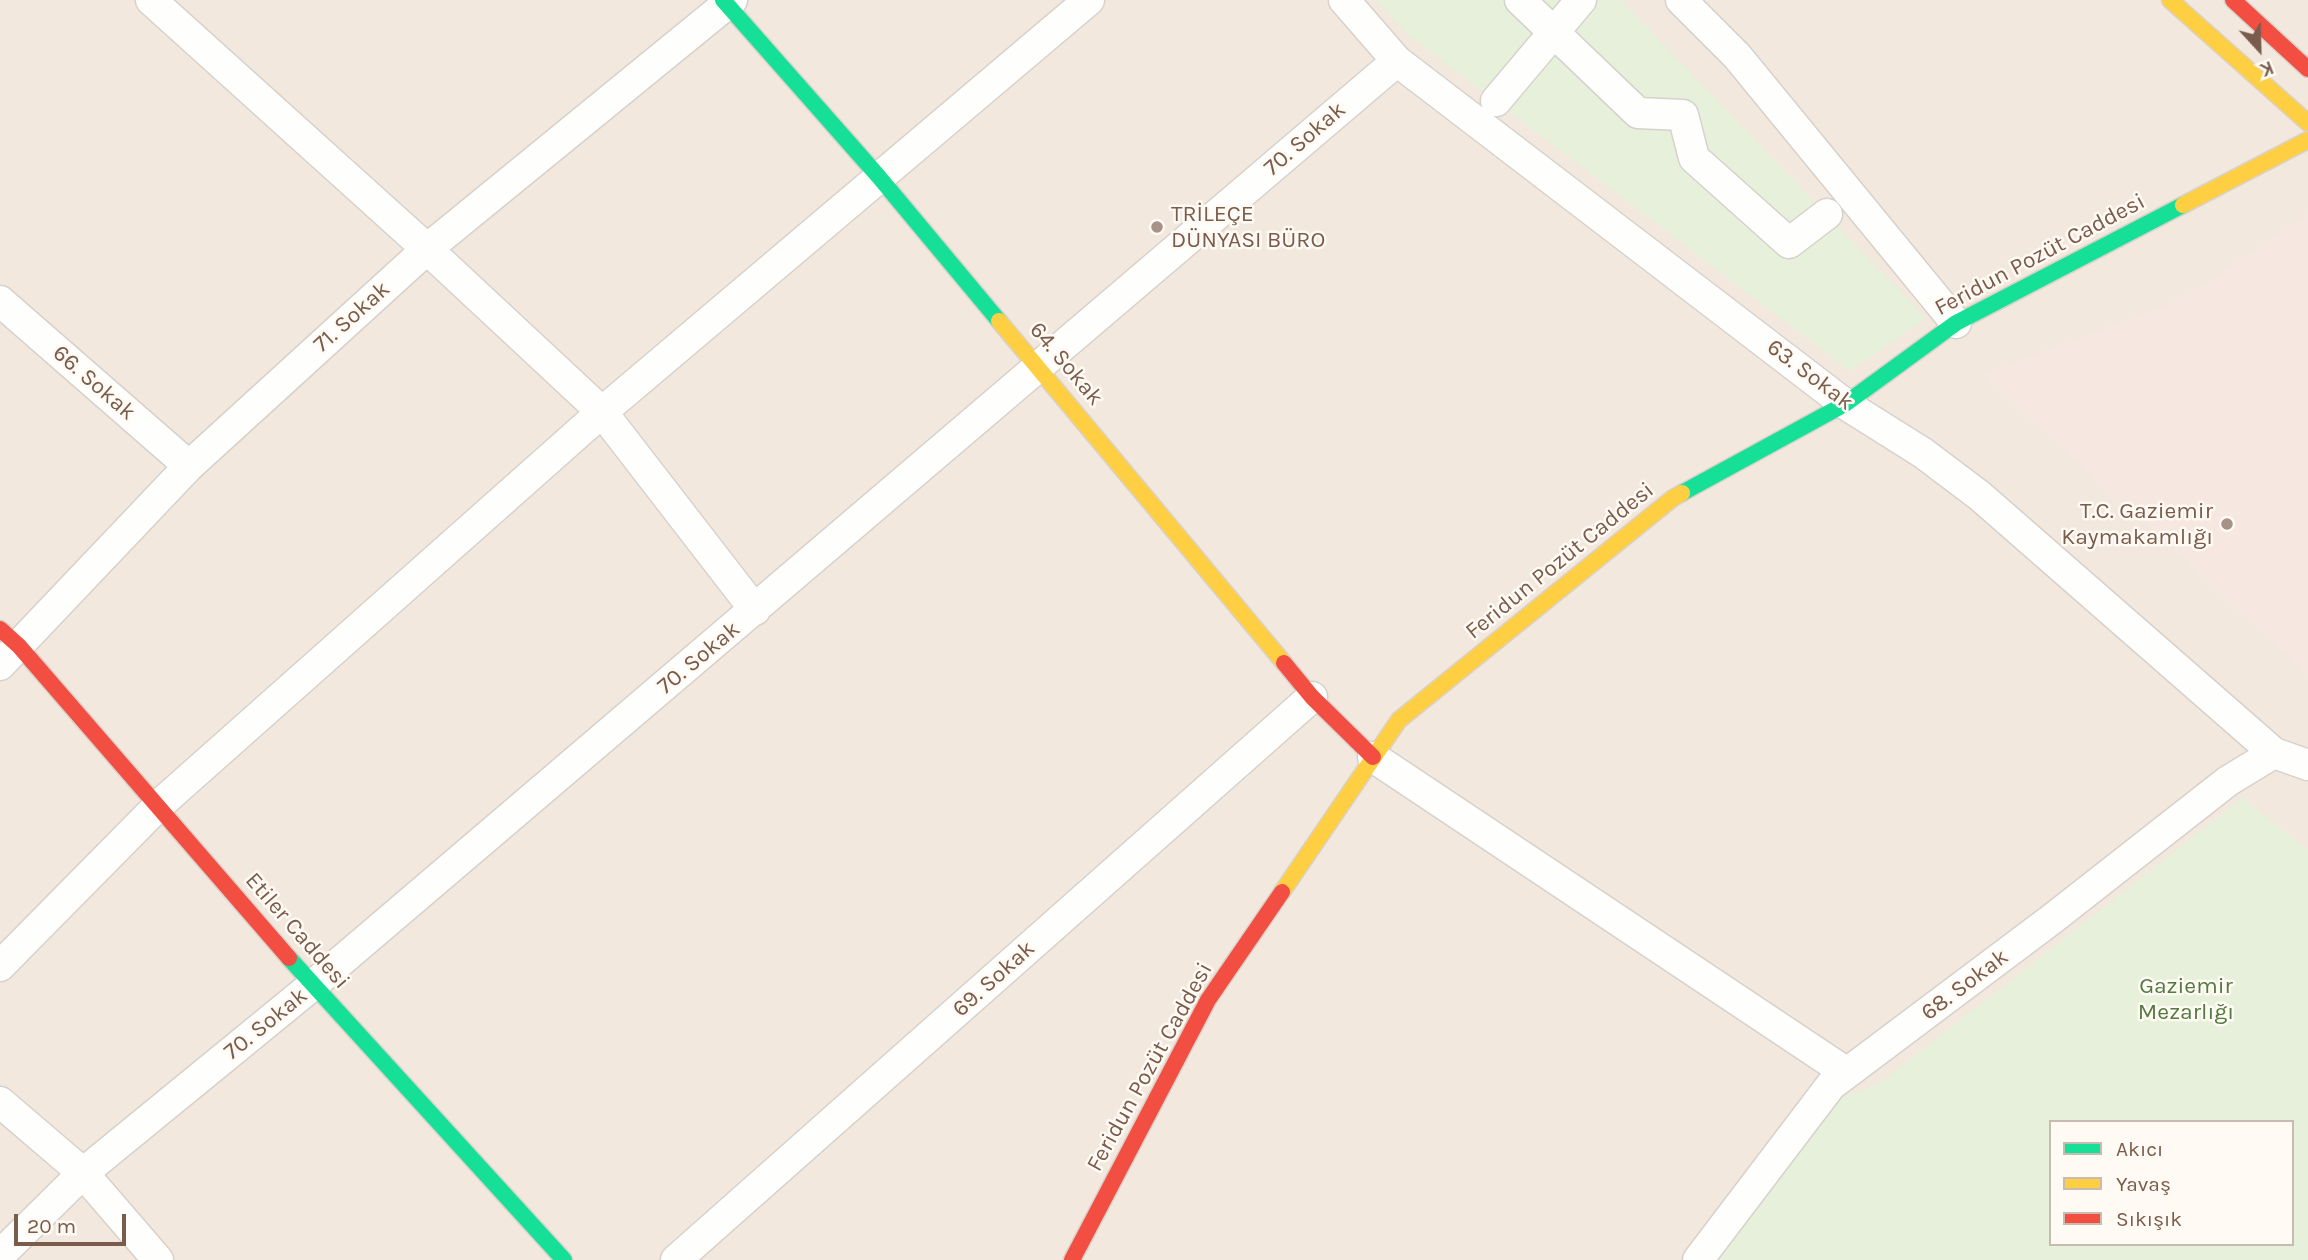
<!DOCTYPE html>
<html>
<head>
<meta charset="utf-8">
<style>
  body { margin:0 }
  #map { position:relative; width:2308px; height:1260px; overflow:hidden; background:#f9f5f0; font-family:Karla,sans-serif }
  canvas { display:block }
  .legend { position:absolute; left:2049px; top:1120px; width:245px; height:126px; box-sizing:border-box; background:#fffaf3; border:2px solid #cabbb1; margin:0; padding:9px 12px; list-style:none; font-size:21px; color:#7a5c4d }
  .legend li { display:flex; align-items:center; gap:14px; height:35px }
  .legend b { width:35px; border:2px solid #cabbb1 }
  .north { position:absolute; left:2224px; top:14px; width:70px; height:70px; -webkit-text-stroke:5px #fffaf3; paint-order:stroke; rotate:158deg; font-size:19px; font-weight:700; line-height:28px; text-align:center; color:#7a5c4d }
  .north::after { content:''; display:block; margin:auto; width:24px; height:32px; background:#7a5c4d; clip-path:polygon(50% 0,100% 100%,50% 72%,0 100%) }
  .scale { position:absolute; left:14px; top:1214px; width:112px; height:32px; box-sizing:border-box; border:4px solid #7a5c4d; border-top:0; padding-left:9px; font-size:21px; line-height:24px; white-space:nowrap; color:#7a5c4d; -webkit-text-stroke:5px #fffaf3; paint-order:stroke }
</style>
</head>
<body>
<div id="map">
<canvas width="2308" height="1260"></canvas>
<ul class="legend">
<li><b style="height:9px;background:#16e098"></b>Akıcı</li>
<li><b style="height:9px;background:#ffcf43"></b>Yavaş</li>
<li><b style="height:9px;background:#f24e42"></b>Sıkışık</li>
</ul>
<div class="north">K</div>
<div class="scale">20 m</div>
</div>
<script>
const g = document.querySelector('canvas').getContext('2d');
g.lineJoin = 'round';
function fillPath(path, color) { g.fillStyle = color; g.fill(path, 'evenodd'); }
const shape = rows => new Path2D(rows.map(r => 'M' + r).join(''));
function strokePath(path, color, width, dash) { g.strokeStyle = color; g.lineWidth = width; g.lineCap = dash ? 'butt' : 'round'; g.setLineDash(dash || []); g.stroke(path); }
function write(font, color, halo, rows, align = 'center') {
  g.font = font + ' Karla,sans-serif'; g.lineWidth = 5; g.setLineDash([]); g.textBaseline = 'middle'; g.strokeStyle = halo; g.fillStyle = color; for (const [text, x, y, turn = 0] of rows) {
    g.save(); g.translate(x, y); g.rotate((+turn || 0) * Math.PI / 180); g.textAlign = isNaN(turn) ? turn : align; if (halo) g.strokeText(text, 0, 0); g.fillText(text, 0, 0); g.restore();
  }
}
fillPath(shape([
  [0,0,2308,0,2308,1260,0,1260],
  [2051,1122,2292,1122,2292,1244,2051,1244]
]), '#f2e8de');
fillPath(shape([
  [2308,214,2308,674,1983,374,2168,305,2210,282]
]), '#f6e8e1');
fillPath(shape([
  [1375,0,1621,0,1926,318,1850,371,1407,34],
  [2242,798,2308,850,2308,1260,1717,1260,1825,1105,1880,1083],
  [2051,1122,2292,1122,2292,1244,2051,1244]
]), '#e7f0db');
const street = shape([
  [151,0,427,249,602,412,755,610],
  [1344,0,1397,61,1845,404,1923,453,1980,496,2274,753,2308,765],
  [1520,0,1638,113,1683,115,1694,158,1789,243,1827,214],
  [1681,0,1737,56,1956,323],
  [1496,101,1581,0],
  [0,301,189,466],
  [0,665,189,466,427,249,732,0],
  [1373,757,1847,1073],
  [0,966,158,806,602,412,1089,0],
  [0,1102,83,1173,158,1260],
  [0,1255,83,1173,313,985,1397,61],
  [676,1260,1312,697],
  [1698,1260,1831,1085,2052,919,2228,781,2274,753]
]);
const fast = shape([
  [723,0,879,177,999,321],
  [1682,493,1845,404,1956,323,2183,205],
  [289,958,564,1260]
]);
const slow = shape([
  [2170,0,2308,123],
  [2183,205,2308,140],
  [999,321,1284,663],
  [1282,892,1399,720,1673,498,1682,493]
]);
const jam = shape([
  [2233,0,2308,69],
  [0,629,19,646,289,958],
  [1284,663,1312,697,1373,757],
  [1072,1260,1208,1000,1282,892]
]);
strokePath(street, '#d7d1cb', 33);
strokePath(fast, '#d9d2cb', 19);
strokePath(slow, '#d9d2cb', 19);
strokePath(jam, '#d9d2cb', 19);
strokePath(street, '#fefefd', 30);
strokePath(fast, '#16e098', 16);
strokePath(slow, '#ffcf43', 16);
strokePath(jam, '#f24e42', 16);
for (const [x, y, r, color] of [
  [1157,227,7,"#a69286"],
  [2227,524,7,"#a69286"]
]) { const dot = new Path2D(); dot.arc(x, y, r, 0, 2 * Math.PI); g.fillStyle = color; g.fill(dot); strokePath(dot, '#fffaf3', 2.5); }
write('23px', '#7a5c4d', '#fffaf3', [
  ["70. Sokak",1305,139,-41],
  ["Feridun Pozüt Caddesi",2040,255,-28],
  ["71. Sokak",352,317,-42],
  ["64. Sokak",1066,364,50],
  ["63. Sokak",1810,375,37],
  ["66. Sokak",94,383,41],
  ["Feridun Pozüt Caddesi",1560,561,-39],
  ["70. Sokak",699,658,-40],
  ["Etiler Caddesi",297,931,49],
  ["69. Sokak",994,979,-42],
  ["68. Sokak",1965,985,-37],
  ["70. Sokak",266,1024,-39],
  ["Feridun Pozüt Caddesi",1150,1067,-61]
]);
write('23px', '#7a5c4d', '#fffaf3', [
  ["TRİLEÇE",1171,214],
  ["DÜNYASI BÜRO",1171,240],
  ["T.C. Gaziemir",2213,511,"right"],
  ["Kaymakamlığı",2213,537,"right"]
], 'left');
write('23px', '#537a41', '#fffaf3', [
  ["Gaziemir",2186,986],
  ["Mezarlığı",2186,1012]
]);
</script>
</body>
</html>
